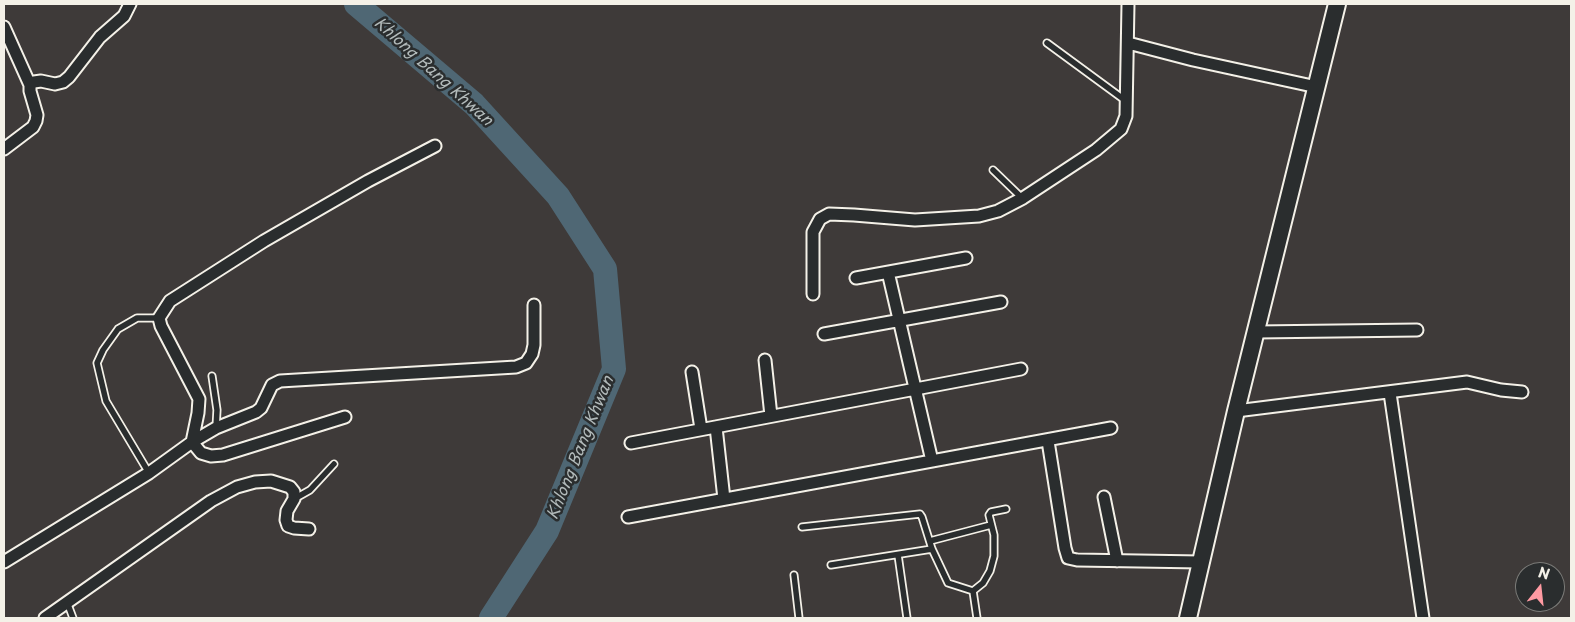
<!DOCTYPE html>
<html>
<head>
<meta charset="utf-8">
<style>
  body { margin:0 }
  #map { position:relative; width:1575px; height:622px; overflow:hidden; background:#3e3a39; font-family:"Playpen Sans",sans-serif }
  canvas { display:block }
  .frame { position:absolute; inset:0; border:5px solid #f4f1e8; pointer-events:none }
  .north { position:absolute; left:1515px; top:562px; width:50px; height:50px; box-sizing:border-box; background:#2a2d2e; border:1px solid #7b7b78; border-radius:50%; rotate:16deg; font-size:14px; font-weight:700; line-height:20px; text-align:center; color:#f4f1e8 }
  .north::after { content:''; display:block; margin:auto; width:18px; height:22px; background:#ff9aa2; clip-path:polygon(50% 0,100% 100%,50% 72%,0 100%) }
</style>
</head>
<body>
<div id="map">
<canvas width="1575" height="622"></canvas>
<div class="frame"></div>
<div class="north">N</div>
</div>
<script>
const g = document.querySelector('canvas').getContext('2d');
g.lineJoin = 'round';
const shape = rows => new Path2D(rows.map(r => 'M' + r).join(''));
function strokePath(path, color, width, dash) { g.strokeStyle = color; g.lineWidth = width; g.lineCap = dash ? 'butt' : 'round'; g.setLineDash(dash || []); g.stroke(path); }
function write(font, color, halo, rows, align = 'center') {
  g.font = font + ' "Playpen Sans",sans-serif'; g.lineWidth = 5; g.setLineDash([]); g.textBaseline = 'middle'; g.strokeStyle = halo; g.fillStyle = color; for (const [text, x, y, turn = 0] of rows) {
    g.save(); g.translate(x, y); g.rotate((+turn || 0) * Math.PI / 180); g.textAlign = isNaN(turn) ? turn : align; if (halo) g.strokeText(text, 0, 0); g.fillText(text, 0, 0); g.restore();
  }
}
strokePath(shape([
  [356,4,474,104,558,196,605,269,614,369,547,531,491,618]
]), '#4f6774', 24);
const service = shape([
  [1047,43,1126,101],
  [993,170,1022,198],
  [212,376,217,410,216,428],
  [149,473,106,401,97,363,103,350,118,329,137,318,159,318],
  [294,499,310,490,334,464],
  [802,527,920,514,922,517,932,549,948,583,973,591,977,618],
  [930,541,991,525],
  [898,555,907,618],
  [831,565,932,549],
  [794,575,799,618],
  [973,591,983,583,990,571,994,556,994,535,989,515,991,512,1006,509],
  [67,602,73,618]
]);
const minor = shape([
  [4,27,30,85],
  [1128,43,1193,60,1317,87],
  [4,149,33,127,36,121,37,115,30,91,30,85,34,82,41,81,55,84,63,82,69,77,100,37,124,16,130,4],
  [888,272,932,461],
  [856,278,966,258],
  [813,294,813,232,820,219,829,214,854,215,915,220,979,216,998,211,1023,198,1096,150,1121,129,1126,116,1128,4],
  [1256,332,1417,330],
  [824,334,1001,302],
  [765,360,771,416],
  [692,372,701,429],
  [1390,393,1423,618],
  [1236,411,1467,382,1501,390,1522,392],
  [345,417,223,455,211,456,201,453,192,442,216,428,256,412,261,408,272,385,280,381,516,367,526,363,532,354,534,345,534,305],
  [716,427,724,499],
  [1048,441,1065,548,1068,558,1077,560,1201,562],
  [631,443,1021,369],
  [1104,497,1117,561],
  [628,517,1111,428],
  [4,562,149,473,192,442,198,413,199,399,161,326,159,318,170,301,264,241,368,181,435,146],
  [45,618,211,501,237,487,255,482,271,481,290,487,294,492,294,499,287,511,286,520,288,526,294,528,309,529]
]);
const secondary = shape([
  [1188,618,1236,411,1337,4]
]);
strokePath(service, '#f4f1e8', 9);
strokePath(minor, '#f4f1e8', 15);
strokePath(secondary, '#f4f1e8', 20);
strokePath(service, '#2a2d2e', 5.5);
strokePath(minor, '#2a2d2e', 11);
strokePath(secondary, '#2a2d2e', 16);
write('italic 16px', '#b2baba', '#2a2d2e', [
  ["Khlong Bang Khwan",433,72,42],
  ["Khlong Bang Khwan",581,448,-68]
]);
</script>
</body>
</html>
